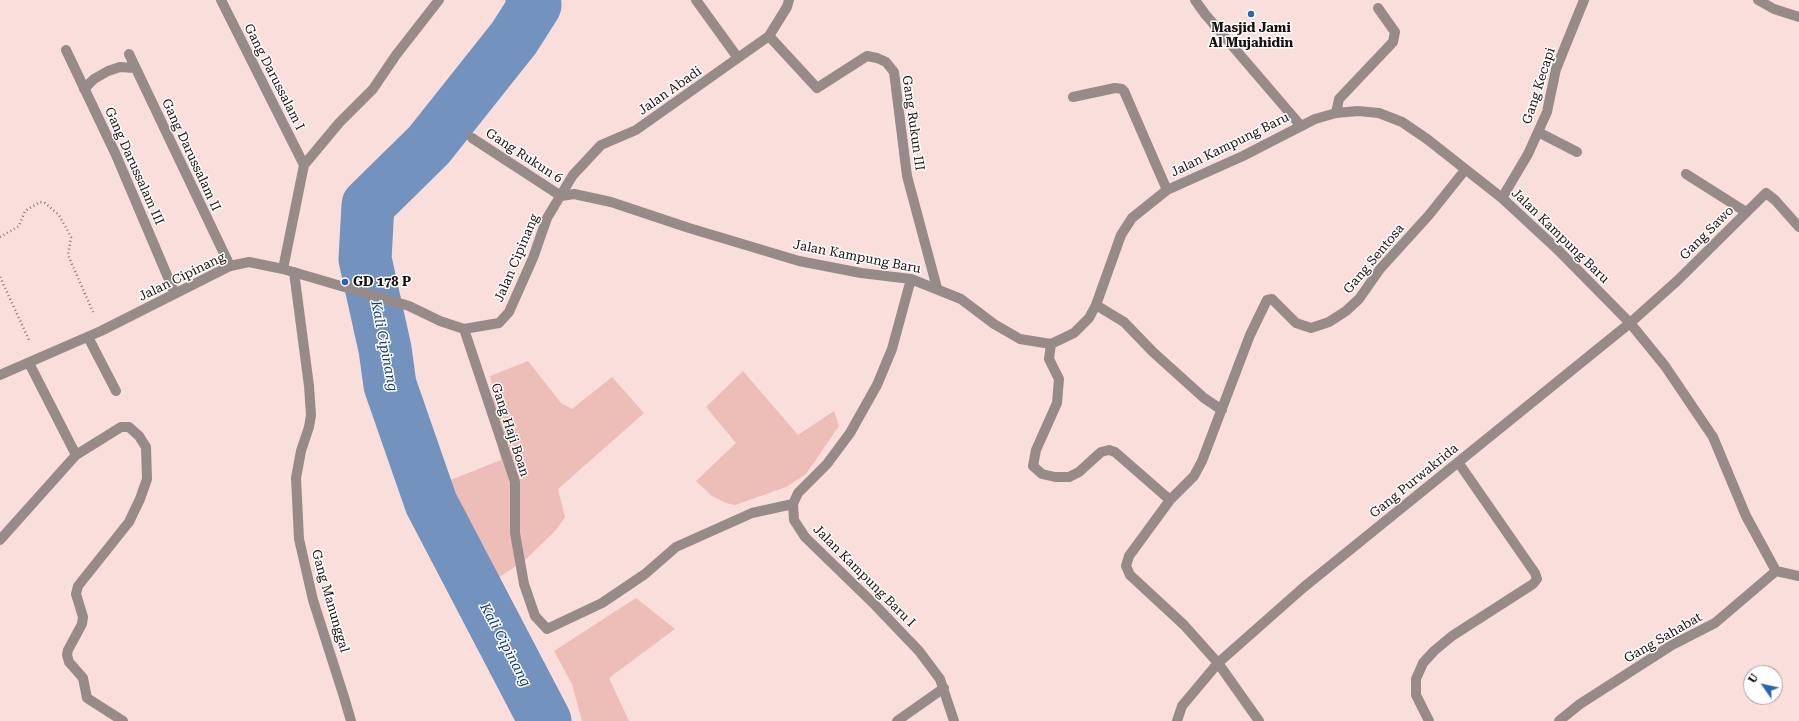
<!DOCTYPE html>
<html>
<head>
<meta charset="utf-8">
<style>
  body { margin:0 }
  #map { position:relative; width:1799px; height:721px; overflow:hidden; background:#f9dedb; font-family:"Roboto Serif",serif }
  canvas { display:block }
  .north { position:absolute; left:1743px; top:665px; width:40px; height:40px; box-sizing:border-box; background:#fff; border:1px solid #a39f9f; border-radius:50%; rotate:304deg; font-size:11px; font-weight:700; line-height:16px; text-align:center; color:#180f0e }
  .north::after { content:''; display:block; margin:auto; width:14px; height:18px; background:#2665b6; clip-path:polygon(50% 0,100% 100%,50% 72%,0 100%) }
</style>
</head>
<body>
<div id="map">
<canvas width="1799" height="721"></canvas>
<div class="north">U</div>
</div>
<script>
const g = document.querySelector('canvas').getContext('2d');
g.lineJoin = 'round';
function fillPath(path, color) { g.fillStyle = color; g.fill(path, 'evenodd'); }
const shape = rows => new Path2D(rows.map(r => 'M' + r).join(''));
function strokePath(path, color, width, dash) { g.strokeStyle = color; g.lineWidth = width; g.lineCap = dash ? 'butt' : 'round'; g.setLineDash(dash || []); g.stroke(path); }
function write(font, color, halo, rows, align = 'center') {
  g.font = font + ' "Roboto Serif",serif'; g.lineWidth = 3; g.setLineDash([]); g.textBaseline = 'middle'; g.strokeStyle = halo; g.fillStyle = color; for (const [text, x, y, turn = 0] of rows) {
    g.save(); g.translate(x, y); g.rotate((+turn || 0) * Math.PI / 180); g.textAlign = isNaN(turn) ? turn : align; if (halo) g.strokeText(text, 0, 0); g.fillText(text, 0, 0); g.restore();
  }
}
fillPath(shape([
  [528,361,561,403,572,409,612,377,644,413,558,489,565,517,556,530,525,560,489,584,447,506,444,488,448,481,501,460,489,408,494,394,490,376],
  [743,371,798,435,834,411,839,426,806,474,786,487,735,505,726,503,712,496,696,481,736,443,706,407],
  [636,598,675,629,609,678,629,721,582,721,572,684,554,651]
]), '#edbdb7');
strokePath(shape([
  [532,0,535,5,514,38,429,145,368,205,365,259,385,349,390,385,431,503,545,721]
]), '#7392bd', 53);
strokePath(shape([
  [0,237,19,226,25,211,28,209,40,202,45,203,59,215,71,237,68,255,93,312],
  [0,277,29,340]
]), '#8a7876', 2.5, [1, 3]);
strokePath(shape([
  [221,0,304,165,283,269],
  [696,0,738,58],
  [1195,0,1205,14,1301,126],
  [1758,0,1774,9,1799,17],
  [769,36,817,88,867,56,877,58,886,62,894,72,907,176,937,288],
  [66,50,116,155,175,294],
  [129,54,230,266],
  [84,89,94,79,108,71,120,67,135,68],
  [1073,97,1115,88,1122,89,1124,91,1167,190],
  [1336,113,1339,99,1393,42,1395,32,1378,8],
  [1538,132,1577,152],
  [472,138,561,196],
  [304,165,339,123,373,89,396,55,439,0],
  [1686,174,1746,212],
  [561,196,574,194,611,202,689,228,799,261,861,273,911,279,961,299,994,324,1020,339,1051,344,1074,333,1089,318,1096,305,1121,235,1132,218,1167,190,1243,156,1315,119,1336,113,1358,111,1379,113,1402,122,1427,139,1502,198,1557,249,1630,323,1665,366,1713,437,1746,516,1776,571,1799,576],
  [1502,198,1528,154,1547,112,1556,69,1584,0],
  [294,272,309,386,311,415,309,427,301,451,296,478,299,539,313,600,344,697,351,721],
  [911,279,892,349,877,385,850,433,827,464,798,493,793,504,794,520,805,537,875,605,919,651,940,679,954,721],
  [1096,305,1124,322,1153,352,1204,398,1222,410],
  [464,329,515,482,515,533,524,584,535,616,547,629,602,603,645,574,676,547,752,513,793,504],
  [88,337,116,391],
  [1051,344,1049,359,1059,379,1057,403,1036,450,1033,466,1042,474,1055,477,1069,477,1079,472,1101,452,1109,450,1115,452,1170,500],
  [29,363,76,455],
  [0,375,101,331,230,266,249,262,283,269,409,306,440,321,464,329,499,323,509,312,533,258,547,218,573,175,601,145,636,130,769,36,787,7,789,0],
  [0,540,76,455,121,427,129,427,139,436,146,447,147,479,140,499,129,522,78,586,76,594,83,617,82,624,68,650,67,655,69,662,83,678,87,698,123,721],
  [897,721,944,688],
  [1177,721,1182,706,1218,663,1184,625,1130,575,1126,566,1129,556,1170,500,1194,476,1202,461,1250,335,1267,300,1272,299,1296,323,1311,328,1329,322,1346,311,1359,299,1380,269,1429,215,1465,170],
  [1259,721,1218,663,1304,587,1630,323,1677,281,1766,193,1775,200,1799,227],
  [1429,721,1416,695,1416,679,1423,663,1434,651,1452,636,1533,584,1537,579,1535,573,1458,462],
  [1559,721,1580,704,1672,645,1715,623,1776,571]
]), '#978b8a', 10);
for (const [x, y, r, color] of [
  [1251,14,4,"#2665b6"],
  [345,282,4,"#2665b6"]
]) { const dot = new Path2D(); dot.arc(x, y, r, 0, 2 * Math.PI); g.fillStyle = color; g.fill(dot); strokePath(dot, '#fff', 1.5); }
write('bold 13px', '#180f0e', '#fff', [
  ["Masjid Jami",1251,28],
  ["Al Mujahidin",1251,43],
  ["GD 178 P",353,282,"left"]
]);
write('13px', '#180f0e', '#fff', [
  ["Gang Darussalam I",274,77,63],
  ["Gang Kecapi",1539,86,-72],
  ["Jalan Abadi",670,91,-35],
  ["Gang Rukun III",913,123,82],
  ["Jalan Kampung Baru",1230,145,-26],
  ["Gang Darussalam II",191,155,65],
  ["Gang Rukun 6",524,156,33],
  ["Gang Darussalam III",134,166,66],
  ["Gang Sawo",1707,233,-45],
  ["Jalan Kampung Baru",1560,236,44],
  ["Jalan Kampung Baru",857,257,11],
  ["Jalan Cipinang",517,258,-67],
  ["Gang Sentosa",1374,259,-50],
  ["Jalan Cipinang",182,277,-26],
  ["Gang Haji Boan",510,430,72],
  ["Gang Purwakrida",1414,481,-39],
  ["Jalan Kampung Baru I",864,576,45],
  ["Gang Manunggal",330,601,74],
  ["Gang Sahabat",1663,638,-30]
]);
write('italic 14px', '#103a70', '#fff', [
  ["Kali Cipinang",384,346,79],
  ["Kali Cipinang",505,645,62]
]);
</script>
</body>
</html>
